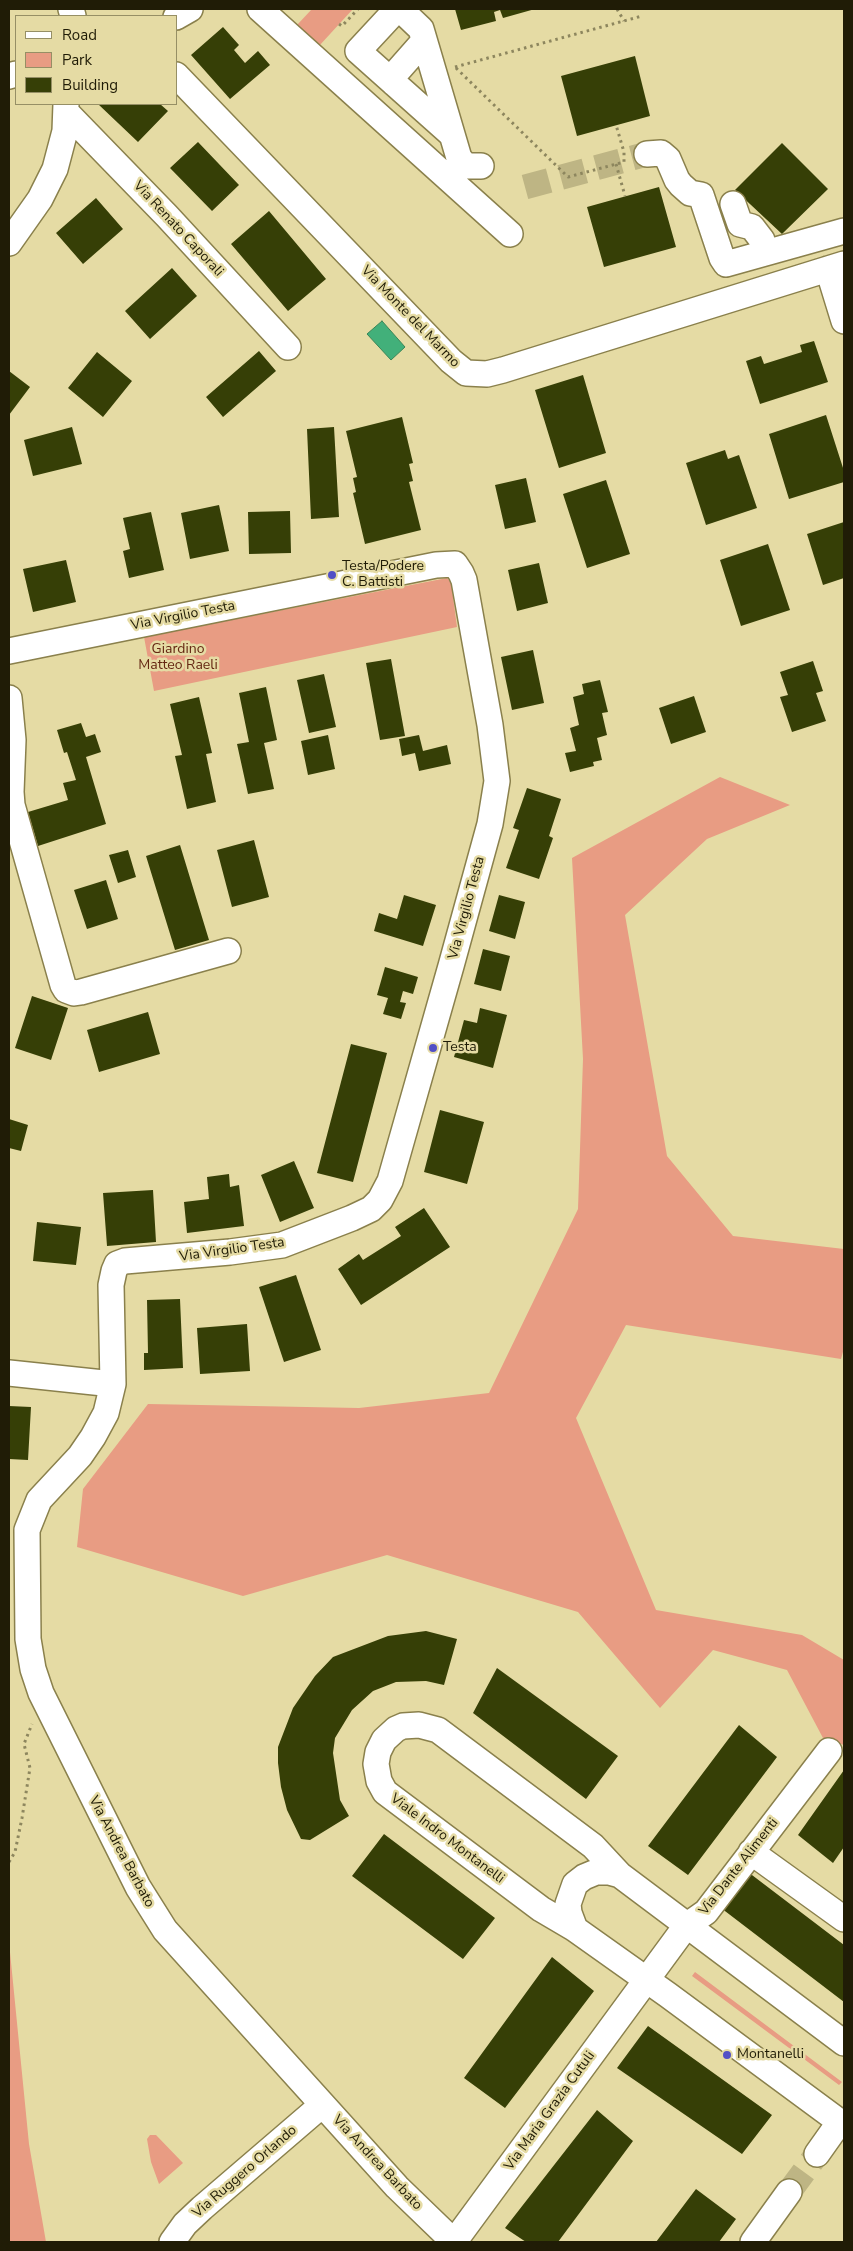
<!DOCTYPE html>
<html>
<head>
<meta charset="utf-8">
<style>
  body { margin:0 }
  #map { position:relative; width:853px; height:2251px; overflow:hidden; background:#e5dba4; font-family:"Nunito Sans",sans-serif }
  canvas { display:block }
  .frame { position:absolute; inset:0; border:10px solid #201c06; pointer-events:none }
  .legend { position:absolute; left:15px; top:15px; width:162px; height:90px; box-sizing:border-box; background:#e5dba4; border:1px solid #968f65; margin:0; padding:6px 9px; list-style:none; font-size:15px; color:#201c06 }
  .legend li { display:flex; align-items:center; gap:10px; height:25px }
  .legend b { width:25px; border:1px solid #968f65 }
</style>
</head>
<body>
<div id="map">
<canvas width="853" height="2251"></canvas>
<div class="frame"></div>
<ul class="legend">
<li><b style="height:6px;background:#fff"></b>Road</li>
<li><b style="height:14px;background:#e89c83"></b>Park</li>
<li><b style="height:14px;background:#363f06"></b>Building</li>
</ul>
</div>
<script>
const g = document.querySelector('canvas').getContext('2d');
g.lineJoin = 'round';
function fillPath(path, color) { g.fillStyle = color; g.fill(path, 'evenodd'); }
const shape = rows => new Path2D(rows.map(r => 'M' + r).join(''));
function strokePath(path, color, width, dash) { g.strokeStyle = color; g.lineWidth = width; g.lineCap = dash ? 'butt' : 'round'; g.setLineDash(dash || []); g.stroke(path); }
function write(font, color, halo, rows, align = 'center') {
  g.font = font + ' "Nunito Sans",sans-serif'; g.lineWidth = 5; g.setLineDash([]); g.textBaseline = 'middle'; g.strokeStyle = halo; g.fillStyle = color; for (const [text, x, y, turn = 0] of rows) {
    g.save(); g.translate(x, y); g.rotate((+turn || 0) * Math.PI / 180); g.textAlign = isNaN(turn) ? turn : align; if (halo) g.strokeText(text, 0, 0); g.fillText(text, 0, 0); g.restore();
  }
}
fillPath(shape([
  [312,9,353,9,319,46,297,25],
  [447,578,451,582,457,627,154,691,144,637],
  [720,777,790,805,707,839,625,915,667,1156,733,1236,844,1249,844,1348,841,1359,626,1325,576,1418,656,1610,802,1635,844,1660,844,1745,823,1738,787,1670,713,1650,660,1708,578,1612,387,1555,243,1596,77,1547,83,1489,148,1404,359,1408,489,1393,578,1209,583,1059,572,858],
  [9,1942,29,2144,46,2242,9,2242],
  [695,1972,842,2082,839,2085,692,1976],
  [150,2135,156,2135,183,2163,159,2184,151,2162,147,2139]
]), '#e89c83');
const water = shape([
  [382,321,405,347,391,360,367,334,382,321]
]);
fillPath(water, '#42b07a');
strokePath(water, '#388457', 1);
fillPath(shape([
  [455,9,535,9,503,18,500,10,494,12,496,21,461,30],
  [223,27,239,45,234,50,245,63,258,51,270,65,230,99,191,55],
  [635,56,650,116,577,136,561,76],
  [98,104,160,104,168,111,138,142],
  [198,142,239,185,212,211,170,168],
  [782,143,828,189,782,234,735,190],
  [659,187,676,247,604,267,587,207],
  [96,198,123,229,83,264,56,233],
  [269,211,326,279,288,311,231,244],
  [172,268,197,296,150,339,125,311],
  [814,341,828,382,760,404,746,361,761,356,764,364,802,352,800,345],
  [259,351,276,371,223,417,206,397],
  [97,352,132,381,103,417,68,388],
  [9,371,30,387,9,415],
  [583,375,606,453,559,468,535,390],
  [826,415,844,471,844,482,789,499,769,434],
  [402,417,413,463,409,464,413,481,409,482,421,530,365,544,353,493,356,492,353,478,357,477,346,431],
  [72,427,82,464,33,476,24,440],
  [334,427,339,517,311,519,307,429],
  [725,450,728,459,739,455,757,508,706,525,686,463],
  [526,478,536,522,505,529,495,485],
  [606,480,630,554,587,568,563,494],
  [219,505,229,551,190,559,181,513],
  [290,511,291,553,249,554,248,512],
  [151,512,164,570,129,578,123,551,130,549,123,518],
  [844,522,844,578,823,585,807,534],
  [768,544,790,610,741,626,720,560],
  [66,560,76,602,33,612,23,569],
  [539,563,548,603,517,611,508,570],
  [533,650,544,703,512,710,501,657],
  [391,659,405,736,380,740,366,663],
  [813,661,823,691,816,693,826,721,792,732,780,697,788,695,780,672],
  [324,674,336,727,309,733,297,680],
  [600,680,608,712,602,713,607,735,597,738,602,760,593,762,594,766,570,772,565,753,576,751,570,728,579,725,573,697,584,694,582,684],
  [266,687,277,740,264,743,274,789,248,794,237,744,249,742,239,693],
  [694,696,706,732,671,744,659,708],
  [199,697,212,753,206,754,216,802,187,809,175,756,182,755,170,704],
  [81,723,86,737,95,734,101,752,86,757,106,824,38,846,28,812,68,800,63,783,76,780,67,752,64,753,57,730],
  [328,735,335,769,308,775,301,741],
  [419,735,423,751,447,745,451,764,419,771,415,753,402,756,399,739],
  [527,788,561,799,549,836,553,838,539,879,506,868,519,830,513,828],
  [254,840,269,897,232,907,217,850],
  [180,845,209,940,175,950,146,856],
  [128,850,136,877,118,883,109,855],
  [106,880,118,919,87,929,74,890],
  [404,895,436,905,423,946,374,931,379,913,397,919],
  [499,895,525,902,515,939,489,931],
  [483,949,510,956,501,991,474,984],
  [385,967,418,977,413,994,403,991,400,1002,406,1003,401,1019,383,1014,388,998,377,995],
  [32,996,68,1008,51,1060,15,1048],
  [480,1008,507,1015,493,1068,454,1057,464,1020,477,1023],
  [148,1012,160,1054,99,1072,87,1030],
  [351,1044,387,1053,353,1182,317,1173],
  [440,1110,484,1122,467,1184,424,1172],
  [9,1119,28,1125,21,1151,9,1148],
  [294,1161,314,1208,280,1222,261,1175],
  [229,1174,230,1187,239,1185,244,1226,187,1233,184,1202,209,1199,207,1177],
  [153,1190,156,1242,107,1246,103,1193],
  [424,1208,450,1247,361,1305,338,1269,359,1254,363,1260,401,1236,395,1227],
  [37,1222,81,1227,76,1265,33,1261],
  [296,1275,321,1350,284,1362,259,1287],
  [180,1299,183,1368,144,1370,144,1353,148,1353,147,1300],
  [247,1324,250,1371,200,1374,197,1328],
  [9,1406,31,1407,28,1460,9,1459],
  [426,1631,457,1639,444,1685,426,1681,396,1682,373,1691,352,1710,335,1738,333,1753,340,1800,349,1816,310,1840,301,1839,287,1810,281,1787,278,1763,278,1747,293,1708,315,1676,333,1657,388,1636],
  [497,1668,618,1756,586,1799,473,1713],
  [739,1725,777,1757,688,1875,648,1846],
  [844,1770,844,1847,833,1863,798,1835],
  [384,1834,495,1918,463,1959,352,1876],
  [748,1872,844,1945,844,2002,721,1908],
  [552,1957,594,1991,505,2108,464,2078],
  [648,2026,772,2115,742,2154,617,2068],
  [597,2110,633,2141,558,2242,526,2242,505,2228],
  [696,2189,736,2219,719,2242,656,2242]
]), '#363f06');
strokePath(shape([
  [525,187,647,154],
  [789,2192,817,2154]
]), '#beb584', 25, [25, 12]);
const minor = shape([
  [71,9,73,16],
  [260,9,510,234],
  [397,9,358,51,451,134],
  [400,9,421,29,459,158,466,166,481,166],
  [176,17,190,9],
  [176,75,451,361,466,373,487,374,503,370,844,264],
  [9,76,16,74],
  [395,84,394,75,424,41],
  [67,113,167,216,288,347],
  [647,154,661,153,668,159,677,180,681,185,690,193,701,195,722,258,726,264,844,231],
  [733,204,740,224,752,227,762,240,764,252],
  [9,243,40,199,55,169,65,131,66,104],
  [828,269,844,321],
  [9,651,436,565,455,564,461,573,464,580,490,725,497,781,490,824,451,966,390,1181,380,1200,371,1209,352,1218,282,1245,230,1252,125,1261,117,1264,114,1271,111,1285,113,1384,9,1373],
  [9,698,13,740,11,792,12,805,63,985,66,990,74,993,81,992,228,951],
  [113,1384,106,1413,93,1437,80,1456,39,1500,27,1530,28,1639,33,1669,41,1693,138,1887,165,1930,397,2187,454,2242],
  [751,1852,844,1919],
  [575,1929,569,1913,568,1904,575,1884,584,1877,596,1872,609,1872,620,1875],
  [844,2043,620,1875,593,1846,438,1730,419,1725,403,1726,396,1729,384,1740,378,1752,376,1764,379,1781,385,1792,541,1909,575,1929,668,1995,844,2125],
  [817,2154,834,2130],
  [172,2242,185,2224,202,2208,322,2105],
  [454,2242,686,1926,706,1912,829,1751],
  [753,2242,789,2192]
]);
strokePath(minor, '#8a804c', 28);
strokePath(shape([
  [617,9,624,21],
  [339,24,342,26,358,9],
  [455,67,642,16],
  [456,68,568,177,624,162,624,152,616,125],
  [616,164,625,196],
  [9,1862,15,1852,22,1818,30,1768,24,1744,32,1724]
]), '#8d865e', 3, [2.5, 4]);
strokePath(minor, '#fff', 25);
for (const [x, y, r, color] of [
  [332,575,5,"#514fc6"],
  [433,1048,5,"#514fc6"],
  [727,2055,5,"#514fc6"]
]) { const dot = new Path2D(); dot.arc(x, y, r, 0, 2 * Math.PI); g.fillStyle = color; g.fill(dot); strokePath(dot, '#e5dba4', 2); }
write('14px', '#201c06', '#e5dba4', [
  ["Via Renato Caporali",178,229,47],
  ["Via Monte del Marmo",410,317,46],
  ["Via Virgilio Testa",183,616,-11],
  ["Via Virgilio Testa",467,908,-75],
  ["Via Virgilio Testa",232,1250,-8],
  ["Viale Indro Montanelli",447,1839,37],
  ["Via Andrea Barbato",121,1852,62],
  ["Via Dante Alimenti",739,1867,-52],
  ["Via Maria Grazia Cutuli",550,2111,-54],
  ["Via Andrea Barbato",377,2163,47],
  ["Via Ruggero Orlando",245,2172,-41]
]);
write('14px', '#201c06', '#e5dba4', [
  ["Testa/Podere",342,567],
  ["C. Battisti",342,583],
  ["Testa",443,1048],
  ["Montanelli",737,2055]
], 'left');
write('14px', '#642712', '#e5dba4', [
  ["Giardino",178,650],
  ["Matteo Raeli",178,666]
]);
</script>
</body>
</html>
